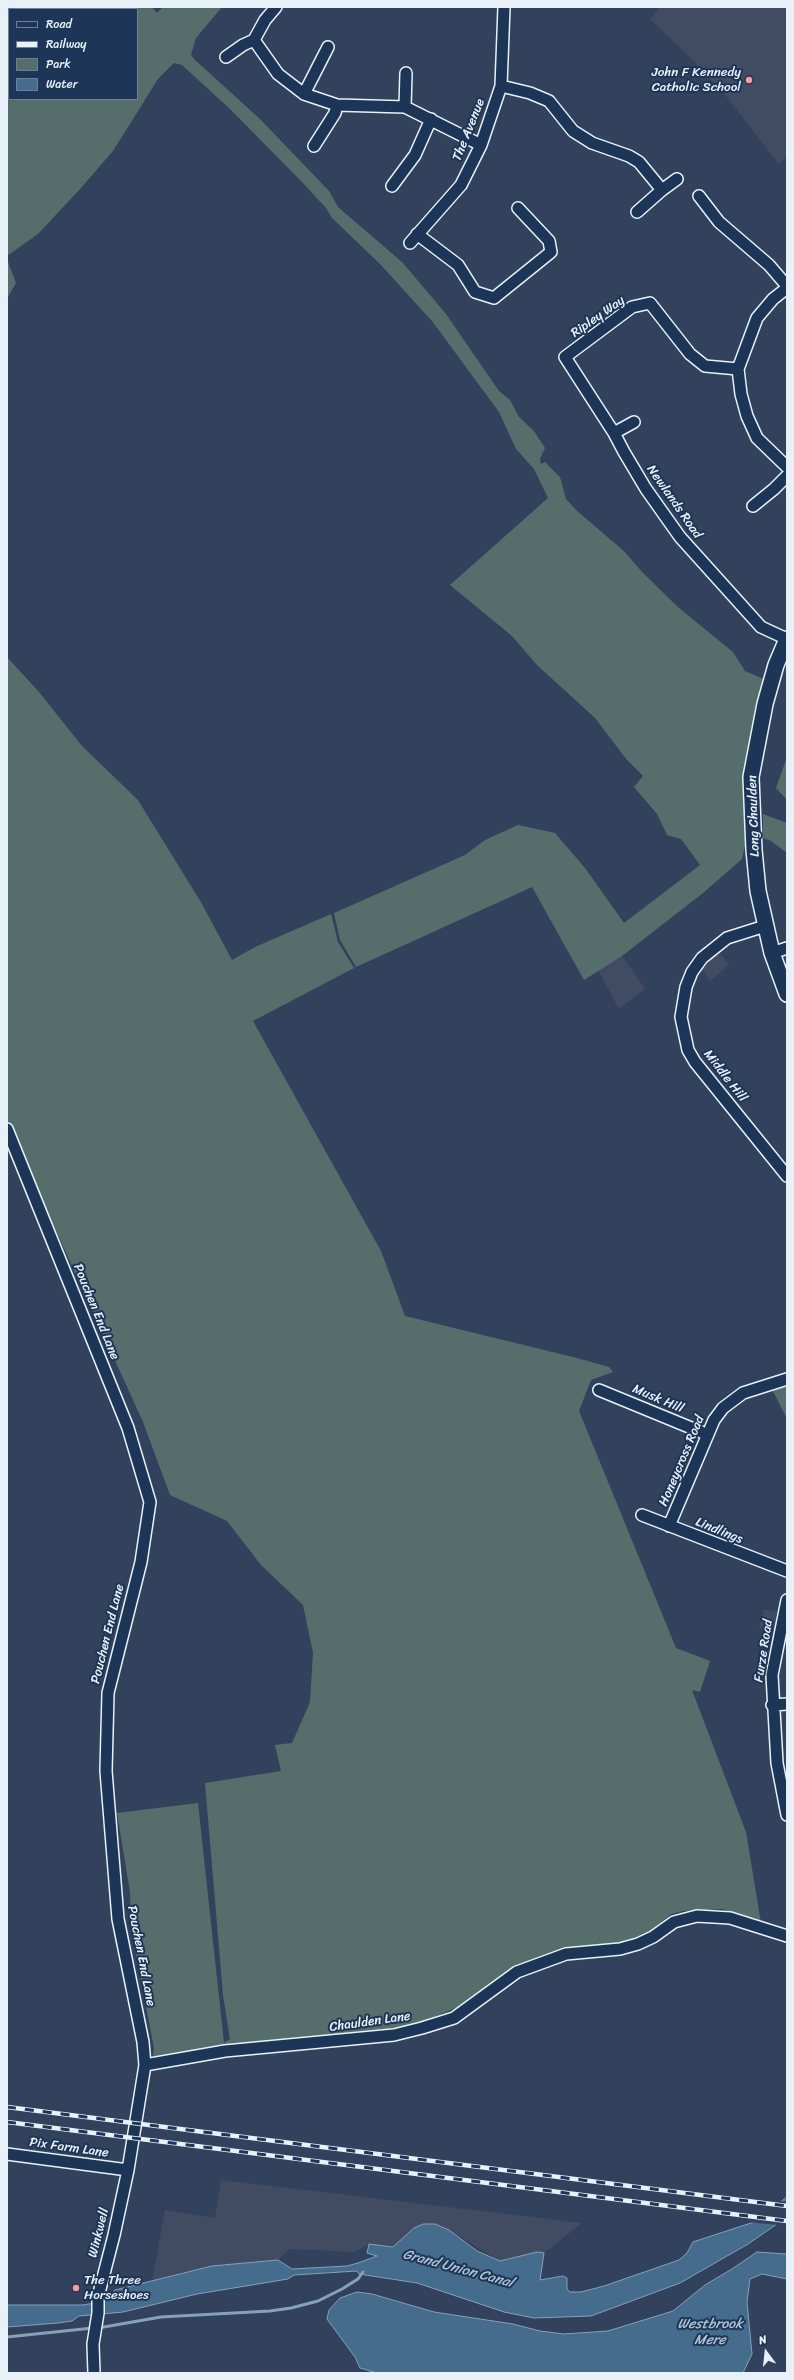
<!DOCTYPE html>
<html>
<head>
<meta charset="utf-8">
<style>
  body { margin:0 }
  #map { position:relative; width:794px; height:2380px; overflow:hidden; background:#32425d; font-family:Sriracha,sans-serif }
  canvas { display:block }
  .frame { position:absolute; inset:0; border:8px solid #e8f1f8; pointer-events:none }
  .legend { position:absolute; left:8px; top:8px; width:130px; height:92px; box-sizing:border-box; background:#1d3557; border:1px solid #6e8097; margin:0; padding:5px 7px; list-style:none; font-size:12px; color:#e8f1f8 }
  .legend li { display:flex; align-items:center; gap:8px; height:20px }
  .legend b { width:20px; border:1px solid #6e8097 }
  .north { position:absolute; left:746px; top:2332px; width:40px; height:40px; -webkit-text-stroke:3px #1d3557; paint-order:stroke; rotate:345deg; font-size:11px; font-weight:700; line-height:16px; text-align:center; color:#e8f1f8 }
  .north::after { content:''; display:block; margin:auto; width:14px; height:18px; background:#e8f1f8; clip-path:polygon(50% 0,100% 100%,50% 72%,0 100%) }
</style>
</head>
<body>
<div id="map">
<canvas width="794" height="2380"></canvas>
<div class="frame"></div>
<ul class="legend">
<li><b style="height:5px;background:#1d3557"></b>Road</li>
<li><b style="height:5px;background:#e8f1f8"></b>Railway</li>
<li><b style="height:11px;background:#556e6b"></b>Park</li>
<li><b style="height:11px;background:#456b8d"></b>Water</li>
</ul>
<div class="north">N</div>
</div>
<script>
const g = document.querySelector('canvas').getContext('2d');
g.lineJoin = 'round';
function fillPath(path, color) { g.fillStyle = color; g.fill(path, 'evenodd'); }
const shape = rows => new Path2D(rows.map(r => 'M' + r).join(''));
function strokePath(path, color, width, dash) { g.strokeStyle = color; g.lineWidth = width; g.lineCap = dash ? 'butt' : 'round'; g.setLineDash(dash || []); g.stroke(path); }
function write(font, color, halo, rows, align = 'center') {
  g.font = font + ' Sriracha,sans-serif'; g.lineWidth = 4; g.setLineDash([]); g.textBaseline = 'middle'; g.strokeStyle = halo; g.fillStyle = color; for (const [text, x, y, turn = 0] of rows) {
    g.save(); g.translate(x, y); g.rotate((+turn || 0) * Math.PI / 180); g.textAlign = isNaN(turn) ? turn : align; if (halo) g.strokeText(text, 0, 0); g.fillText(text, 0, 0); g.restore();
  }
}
fillPath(shape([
  [660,7,787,7,787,156,779,164,725,95,698,65,650,19],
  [718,951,729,965,710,981,701,969],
  [622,956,643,986,644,990,619,1009,598,970],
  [764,1609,777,1612,773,1630,759,1628],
  [221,2180,582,2223,544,2253,500,2261,449,2230,393,2247,369,2244,355,2252,289,2249,278,2260,225,2265,180,2273,152,2282,165,2210,215,2218]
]), '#414c62');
fillPath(shape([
  [7,7,152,7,157,13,163,7,222,7,196,38,191,55,195,60,260,119,329,191,338,207,403,263,446,314,499,391,510,400,519,417,534,431,545,448,540,459,541,464,545,462,560,477,566,499,576,510,624,551,643,573,679,608,733,652,745,671,766,680,747,836,742,859,703,893,622,956,584,980,532,887,356,967,340,940,334,913,465,855,485,840,518,825,555,833,585,868,624,923,700,865,681,839,667,835,657,814,634,787,643,776,627,760,595,718,537,665,512,636,450,585,548,498,534,469,516,449,499,412,432,321,380,264,332,218,326,208,302,182,230,109,182,65,174,63,158,79,113,151,80,189,38,234,7,256],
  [9,9,137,9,137,99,9,99],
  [7,259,16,283,7,299],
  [7,657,39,692,82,746,138,800,202,904,232,960,255,947,331,914,338,942,354,968,253,1021,381,1251,405,1316,577,1358,609,1367,613,1372,591,1380,579,1411,676,1648,710,1661,700,1692,692,1690,746,1832,761,1923,723,1909,683,1911,671,1914,651,1931,632,1940,603,1947,567,1950,539,1957,506,1972,461,2006,409,2027,153,2057,154,2048,131,1929,130,1892,117,1813,198,1803,224,2043,230,2039,223,1995,205,1783,281,1771,275,1745,292,1743,310,1702,313,1653,303,1605,261,1565,227,1521,170,1495,143,1422,7,1123],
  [787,757,787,800,776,788],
  [763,814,787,823,787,853,771,841,763,838],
  [787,1385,787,1419,772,1389]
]), '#556e6b');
const water = shape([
  [787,2197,787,2217,748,2244,680,2283,591,2316,534,2318,504,2312,417,2283,359,2274,357,2271,294,2275,288,2279,197,2294,123,2312,79,2316,72,2321,58,2323,7,2327,7,2305,82,2305,103,2302,115,2290,212,2266,278,2260,292,2269,347,2266,358,2263,377,2256,367,2253,369,2244,393,2247,414,2228,423,2224,435,2224,449,2230,477,2251,500,2261,537,2252,544,2253,540,2280,563,2276,567,2278,567,2289,570,2292,581,2292,604,2286,679,2260,687,2253,693,2242,754,2222,787,2197],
  [757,2252,787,2254,787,2279,762,2274,750,2279,747,2302,752,2354,743,2373,377,2373,360,2368,355,2357,327,2319,329,2310,340,2298,357,2292,372,2294,434,2312,513,2324,540,2331,564,2334,608,2331,673,2311,705,2285,732,2269,757,2252]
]);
fillPath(water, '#456b8d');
strokePath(water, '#86a1b8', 1);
fillPath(shape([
  [780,2201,787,2202,787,2220,779,2225,747,2222]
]), '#32425d');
strokePath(shape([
  [98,2328,161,2317,270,2311,291,2308,318,2301,342,2289,358,2279,363,2272],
  [7,2337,93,2328]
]), '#86a1b8', 3);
const street = shape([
  [276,7,265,20,254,40,278,74,304,94,337,105,405,107,481,145],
  [226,57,243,45,254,40],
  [501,86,530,93,549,101,573,131,592,143,629,156,639,162,662,190,637,212],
  [304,94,328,47],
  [405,107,406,73],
  [314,146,335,113,337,105],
  [392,186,415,155,431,119],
  [662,190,677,179],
  [699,196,719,222,769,265,787,286],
  [417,234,458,265,475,292,494,298,551,252,549,241,518,208],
  [410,243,461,185,481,145,501,86,504,7],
  [787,288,773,299,757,318,738,369,741,394,747,416,757,438,787,467],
  [738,369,705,366,690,354,650,303,632,307,565,357,614,433,624,452,646,489,680,537,761,627,787,639],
  [614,433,634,422],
  [753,506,774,489,787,476],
  [765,926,727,938,702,958,692,972,686,987,681,1017,688,1050,695,1062,787,1176],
  [772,953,787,948],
  [7,1129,128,1428,150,1502,141,1562,108,1693,106,1771,118,1919,143,2042,145,2065,128,2170,114,2235,98,2297,98,2313,93,2344,94,2373],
  [599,1390,706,1434],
  [642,1515,787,1571],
  [669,1526,714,1420,723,1408,743,1393,787,1379],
  [787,1600,772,1675,777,1763,787,1815],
  [772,1705,787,1704],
  [145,2065,225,2051,394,2035,422,2028,454,2018,517,1972,566,1954,620,1949,638,1944,653,1937,674,1922,697,1916,730,1918,787,1936],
  [7,2154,128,2170]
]);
const secondary = shape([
  [787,639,776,665,765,704,751,777,754,850,758,891,772,953,787,994]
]);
strokePath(street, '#e8f1f8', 14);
strokePath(secondary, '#e8f1f8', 18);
strokePath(street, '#1d3557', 11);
strokePath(secondary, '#1d3557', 15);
const rail = shape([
  [7,2107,787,2206],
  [7,2122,787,2221]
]);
strokePath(rail, '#e8f1f8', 4.5);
strokePath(rail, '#1d3557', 3, [9]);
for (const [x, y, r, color] of [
  [749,80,4,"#ff9aa2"],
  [76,2288,4,"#ff9aa2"]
]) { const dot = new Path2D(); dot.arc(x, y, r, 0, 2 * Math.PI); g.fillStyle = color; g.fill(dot); strokePath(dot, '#1d3557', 1.5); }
write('13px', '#e8f1f8', '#1d3557', [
  ["John F Kennedy",741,73],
  ["Catholic School",741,88],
  ["The Three",84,2281,"left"],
  ["Horseshoes",84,2296,"left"]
], 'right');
write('13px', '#e8f1f8', '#1d3557', [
  ["The Avenue",469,130,-68],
  ["Ripley Way",598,317,-35],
  ["Newlands Road",674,502,55],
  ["Long Chaulden",754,816,-92],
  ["Middle Hill",725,1076,52],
  ["Pouchen End Lane",96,1312,68],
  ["Musk Hill",658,1399,23],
  ["Honeycross Road",682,1461,-67],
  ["Lindlings",719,1531,22],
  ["Pouchen End Lane",108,1634,-76],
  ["Furze Road",764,1651,-81],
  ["Pouchen End Lane",141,1956,79],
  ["Chaulden Lane",370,2022,-8],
  ["Pix Farm Lane",69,2148,8],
  ["Winkwell",99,2233,-76]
]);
write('italic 14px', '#afc2d3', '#1d3557', [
  ["Grand Union Canal",458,2269,15],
  ["Westbrook",710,2324],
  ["Mere",710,2340]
]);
</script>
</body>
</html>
